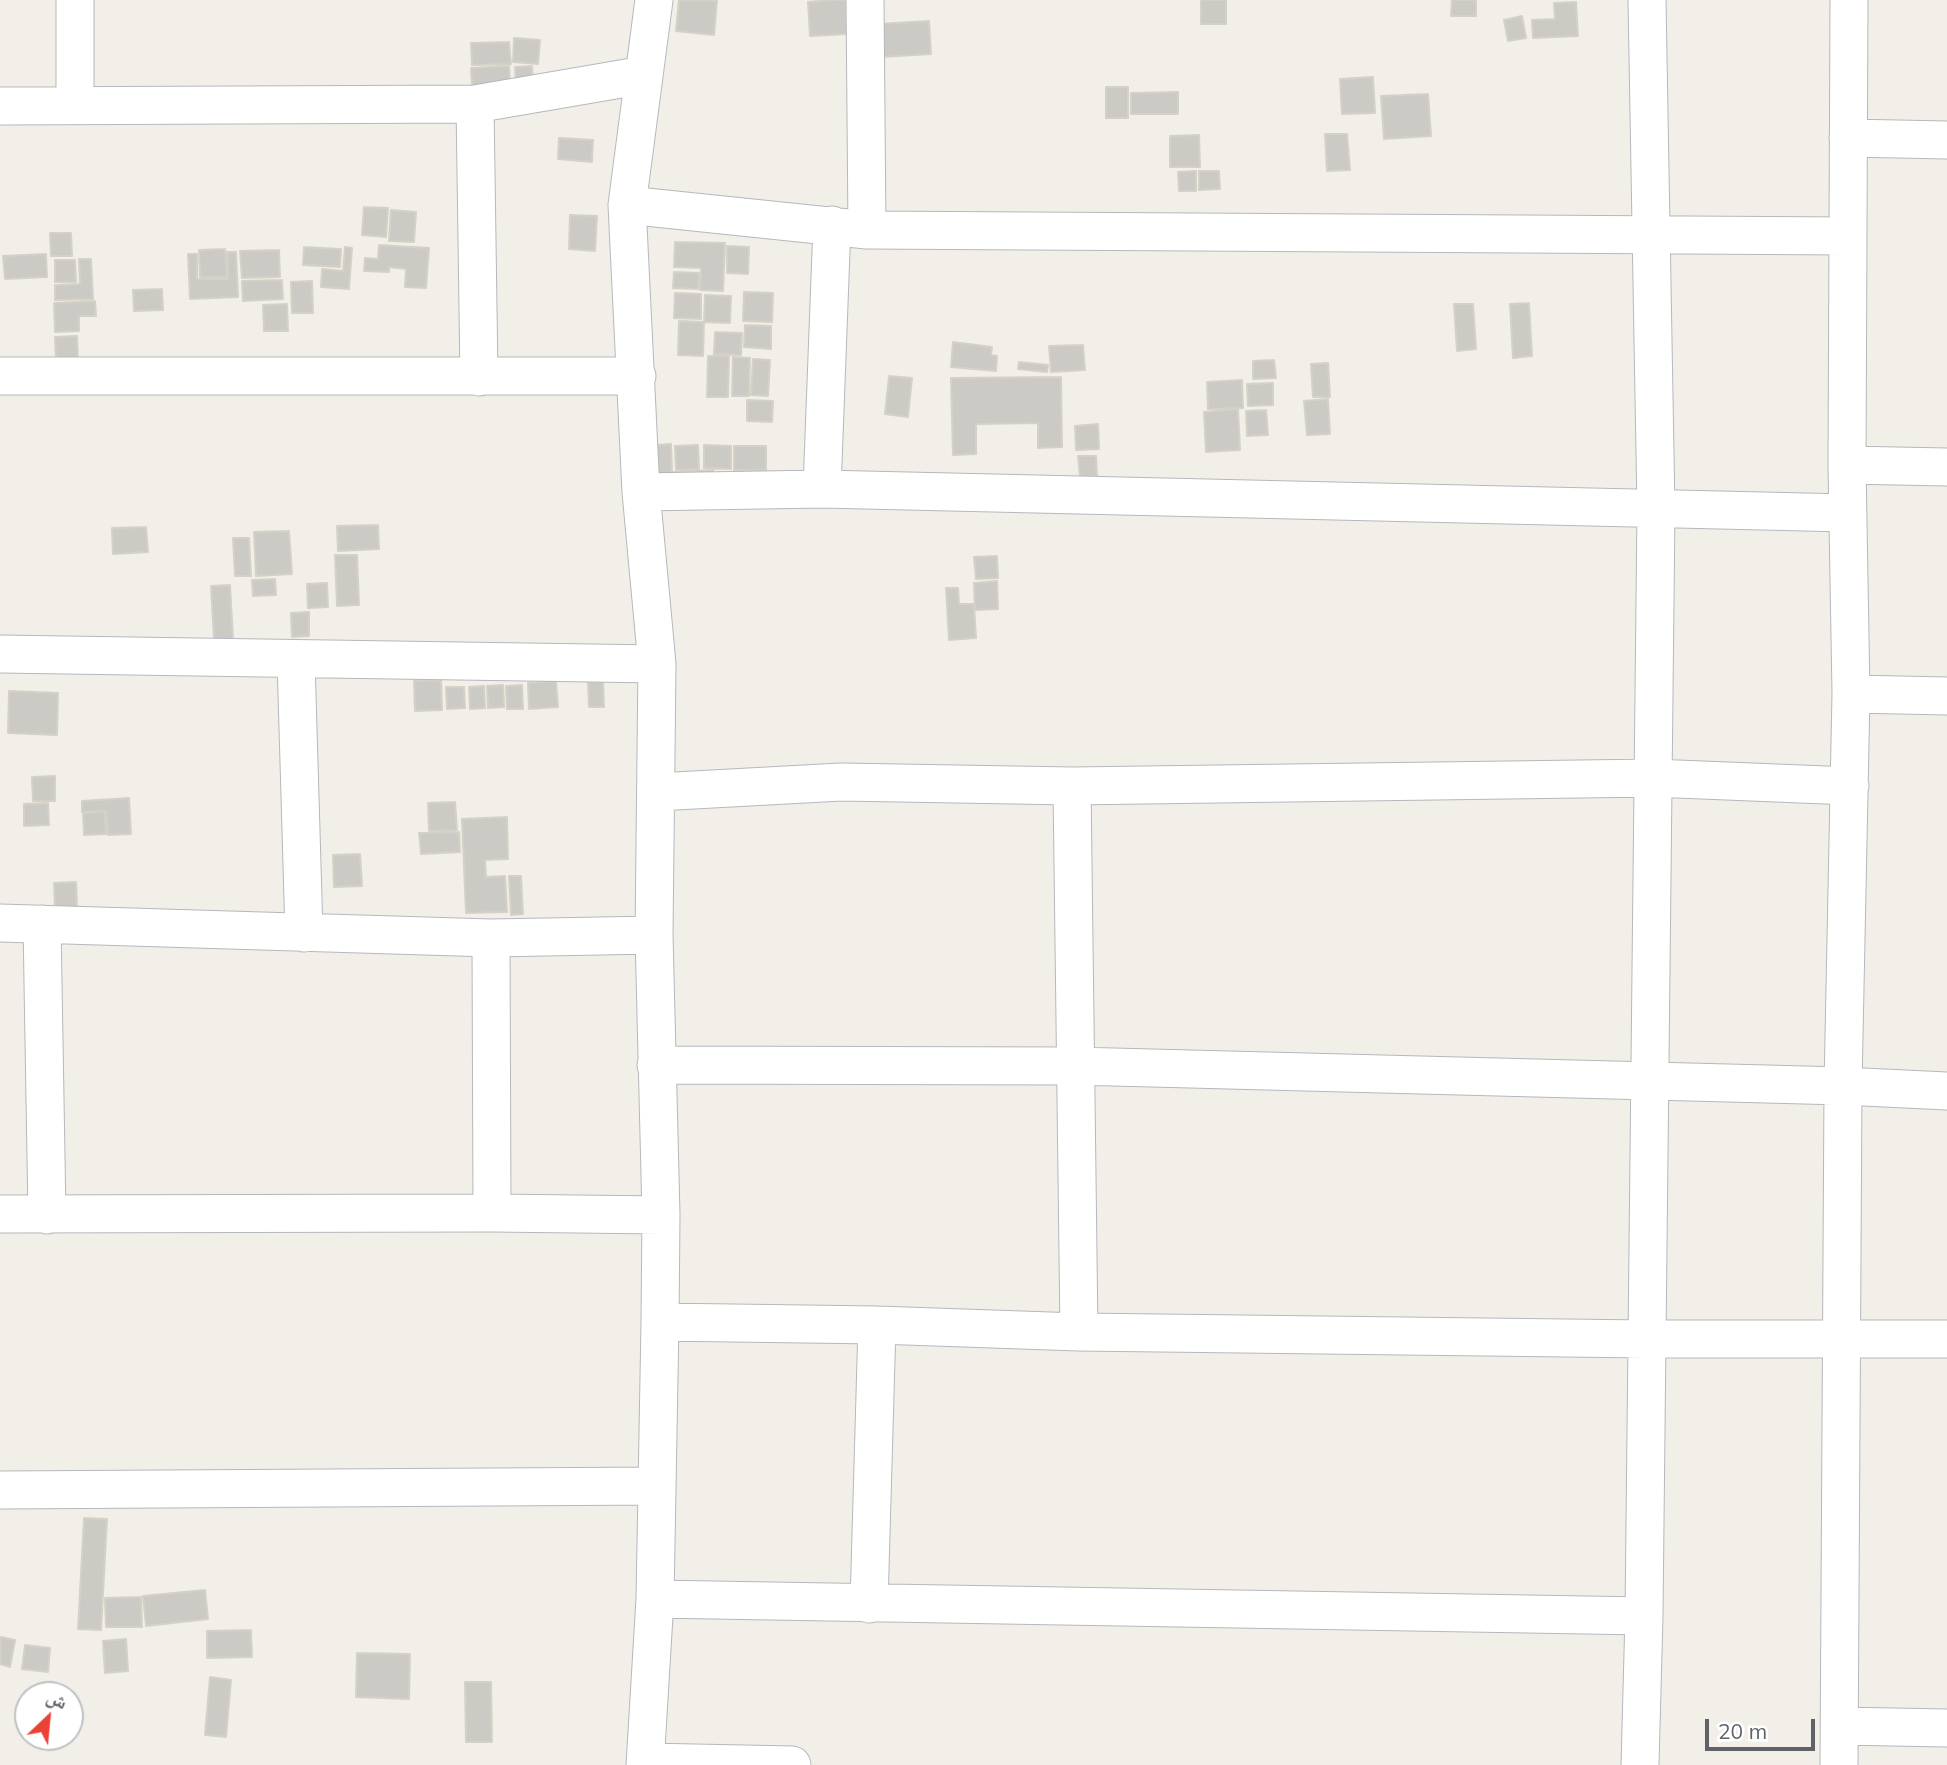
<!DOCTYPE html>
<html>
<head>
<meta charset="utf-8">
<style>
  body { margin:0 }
  #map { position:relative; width:1947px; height:1765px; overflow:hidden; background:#f1efe8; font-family:Mulish,"Noto Naskh Arabic",sans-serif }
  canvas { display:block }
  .north { position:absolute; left:14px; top:1681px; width:70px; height:70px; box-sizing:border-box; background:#fff; border:2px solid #bfc1c3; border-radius:50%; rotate:26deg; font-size:19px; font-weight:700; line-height:28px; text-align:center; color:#5f6368 }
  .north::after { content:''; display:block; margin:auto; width:24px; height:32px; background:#ea4335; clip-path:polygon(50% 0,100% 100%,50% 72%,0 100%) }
  .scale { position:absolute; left:1705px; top:1719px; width:110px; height:32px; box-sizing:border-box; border:4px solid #5f6368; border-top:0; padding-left:9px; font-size:21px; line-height:24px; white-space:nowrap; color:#5f6368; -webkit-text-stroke:5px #fff; paint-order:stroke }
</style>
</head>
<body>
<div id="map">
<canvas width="1947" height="1765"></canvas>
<div class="north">ش</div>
<div class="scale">20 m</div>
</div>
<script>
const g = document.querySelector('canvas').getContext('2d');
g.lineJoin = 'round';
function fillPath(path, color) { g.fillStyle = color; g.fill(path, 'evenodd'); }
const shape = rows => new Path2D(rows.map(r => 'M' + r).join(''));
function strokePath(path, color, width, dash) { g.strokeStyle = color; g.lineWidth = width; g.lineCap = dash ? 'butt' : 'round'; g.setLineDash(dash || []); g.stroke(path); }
const building = shape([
  [679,0,717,1,714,35,676,31,679,0],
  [831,0,845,0,847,34,810,36,808,2,831,0],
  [1201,0,1226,0,1226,24,1201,24,1201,0],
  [1452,0,1476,0,1476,16,1451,16,1452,0],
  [1576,2,1578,36,1533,38,1532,20,1555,19,1554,3,1576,2],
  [1522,16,1526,38,1508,41,1504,20,1522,16],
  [929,21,931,54,881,57,879,24,929,21],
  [514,38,540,40,538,64,513,62,514,38],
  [509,42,511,64,472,65,471,43,509,42],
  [509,66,510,85,472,86,471,68,509,66],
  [532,66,533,84,516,84,515,67,532,66],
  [1373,77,1375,113,1342,114,1340,79,1373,77],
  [1106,87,1128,87,1128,118,1106,118,1106,87],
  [1178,92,1178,114,1131,114,1131,93,1178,92],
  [1428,94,1431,136,1384,139,1381,96,1428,94],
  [1325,134,1347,134,1350,170,1327,171,1325,134],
  [1199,135,1200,167,1170,167,1170,136,1199,135],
  [559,138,593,140,592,162,558,159,559,138],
  [1196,171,1196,191,1179,191,1178,172,1196,171],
  [1199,171,1219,171,1220,189,1199,190,1199,171],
  [364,207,388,208,386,237,362,235,364,207],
  [391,210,416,212,414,242,389,241,391,210],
  [570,215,597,216,595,251,569,249,570,215],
  [50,233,71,233,72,256,51,256,50,233],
  [675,242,725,243,723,291,700,290,701,268,674,267,675,242],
  [379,245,429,248,426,288,405,287,406,269,389,267,389,272,364,271,365,258,378,259,379,245],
  [727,246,749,247,748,274,727,273,727,246],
  [304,247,341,249,340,267,303,265,304,247],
  [345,247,352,248,349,289,321,287,322,269,343,271,345,247],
  [225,249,227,277,200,277,199,250,225,249],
  [279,250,280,277,242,278,240,251,279,250],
  [227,252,236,252,238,297,190,299,188,254,197,254,197,279,228,279,227,252],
  [46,254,47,277,5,279,3,256,46,254],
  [79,259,91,259,93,299,55,300,55,285,80,284,79,259],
  [55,260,75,260,76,282,55,282,55,260],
  [674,272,699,273,698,289,673,288,674,272],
  [282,280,283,299,243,301,242,281,282,280],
  [312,281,313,313,292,313,291,282,312,281],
  [162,289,163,310,134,311,133,290,162,289],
  [744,292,773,293,772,322,743,321,744,292],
  [675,293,701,294,701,319,674,318,675,293],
  [705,295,731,296,730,323,704,322,705,295],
  [95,301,96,316,79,316,79,331,55,332,54,303,95,301],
  [1529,303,1532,356,1513,358,1510,304,1529,303],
  [287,304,288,331,264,331,263,305,287,304],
  [1454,304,1473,304,1476,349,1457,351,1454,304],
  [679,321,704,322,703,356,678,355,679,321],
  [745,325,771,326,771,349,744,347,745,325],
  [715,332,742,333,741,355,714,354,715,332],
  [77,336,78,358,56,360,55,337,77,336],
  [953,342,992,347,991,355,997,356,996,371,951,367,953,342],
  [1083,345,1085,370,1051,372,1049,346,1083,345],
  [708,356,729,356,728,397,707,397,708,356],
  [733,357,750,358,749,396,732,396,733,357],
  [753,359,770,360,768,396,751,395,753,359],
  [1274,360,1276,378,1253,379,1253,361,1274,360],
  [1019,362,1048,365,1047,372,1018,369,1019,362],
  [1328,363,1330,397,1313,397,1311,364,1328,363],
  [889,376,912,378,908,417,885,414,889,376],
  [1061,377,1062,447,1038,448,1038,423,976,424,976,454,953,455,951,378,1061,377],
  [1242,380,1243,408,1208,409,1207,382,1242,380],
  [1273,383,1273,405,1248,406,1247,384,1273,383],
  [1328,399,1330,434,1307,435,1304,401,1328,399],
  [747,400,773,401,772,422,747,421,747,400],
  [1238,409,1240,450,1206,452,1204,412,1238,409],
  [1266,410,1268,435,1247,436,1246,411,1266,410],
  [1098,424,1099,449,1076,450,1075,426,1098,424],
  [671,444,672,472,713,470,713,484,658,485,656,445,671,444],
  [698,445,699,469,676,470,675,446,698,445],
  [704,445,731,446,731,469,704,468,704,445],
  [734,446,766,446,766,470,734,470,734,446],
  [1078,456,1096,456,1097,476,1080,477,1078,456],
  [378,525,379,549,338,551,337,526,378,525],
  [146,527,148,552,113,554,112,528,146,527],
  [289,531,292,574,256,576,254,532,289,531],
  [233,538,249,538,251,576,235,576,233,538],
  [335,555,357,555,359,605,337,606,335,555],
  [997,556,998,578,976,579,974,557,997,556],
  [275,579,276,595,253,596,252,580,275,579],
  [997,581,998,609,975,610,974,583,997,581],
  [327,583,328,607,308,608,307,584,327,583],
  [230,585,233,639,214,640,211,586,230,585],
  [946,588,958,588,959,604,974,604,976,638,949,640,946,588],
  [309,612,309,636,292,637,291,613,309,612],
  [441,680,442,710,415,711,414,681,441,680],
  [556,681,558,707,529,709,528,683,556,681],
  [588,682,603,682,604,707,589,707,588,682],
  [503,685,504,707,488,708,487,686,503,685],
  [522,685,523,709,507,709,506,686,522,685],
  [484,686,485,708,470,709,469,687,484,686],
  [446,687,464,687,465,708,447,709,446,687],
  [9,691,58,693,57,735,8,733,9,691],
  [55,776,55,801,33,801,32,777,55,776],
  [129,798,131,834,108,835,106,811,82,812,82,801,129,798],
  [455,802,457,830,429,831,428,803,455,802],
  [48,803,49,825,24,826,24,804,48,803],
  [105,811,106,834,84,835,83,813,105,811],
  [507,817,508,859,485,860,486,877,505,876,507,912,466,913,462,819,507,817],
  [459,832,460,852,421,854,419,833,459,832],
  [360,854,362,886,334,887,333,855,360,854],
  [509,876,521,876,523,914,511,915,509,876],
  [76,882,77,907,55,908,54,883,76,882],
  [84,1518,107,1519,101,1630,78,1629,84,1518],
  [205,1590,208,1619,146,1626,143,1596,205,1590],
  [141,1597,142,1627,106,1627,105,1598,141,1597],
  [251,1630,252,1657,207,1658,207,1631,251,1630],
  [1,1637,15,1640,10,1667,0,1664,1,1637],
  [126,1639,128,1671,105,1673,103,1641,126,1639],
  [25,1645,50,1648,48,1672,22,1669,25,1645],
  [357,1653,410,1654,409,1699,356,1697,357,1653],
  [210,1677,231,1680,226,1737,205,1735,210,1677],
  [465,1682,491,1682,492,1742,466,1742,465,1682]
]);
fillPath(building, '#cccac5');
strokePath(building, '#d6d1c6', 2);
const minor = shape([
  [75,0,75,104],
  [865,0,867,230],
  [475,104,479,377],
  [0,106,475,104,644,75],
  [1848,138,1947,140],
  [627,205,867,230,1848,236],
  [0,376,637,376],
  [1847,465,1947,467],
  [822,489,832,225],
  [641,492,822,489,1848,513],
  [0,654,657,664],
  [296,660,304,933],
  [1851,694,1947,696],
  [1072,786,1079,1332],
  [657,792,841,782,1072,786,1653,778,1850,786],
  [0,923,491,938,654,935],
  [42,924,47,1215],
  [491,938,492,1213],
  [656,1065,1075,1066,1843,1086,1947,1091],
  [0,1214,492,1213,661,1215],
  [660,1322,877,1325,1079,1332,1647,1339,1947,1339],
  [0,1490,657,1486],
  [655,1599,1644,1616],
  [869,1604,877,1325],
  [1840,1726,1947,1728],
  [646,1762,792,1765],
  [645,1765,655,1599,660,1322,661,1215,654,935,657,664,641,492,627,205,654,0],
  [1640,1765,1644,1616,1656,509,1647,0],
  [1839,1765,1843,1086,1851,694,1847,465,1849,0]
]);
strokePath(minor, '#b5b8bc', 39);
strokePath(minor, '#fff', 37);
</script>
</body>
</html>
